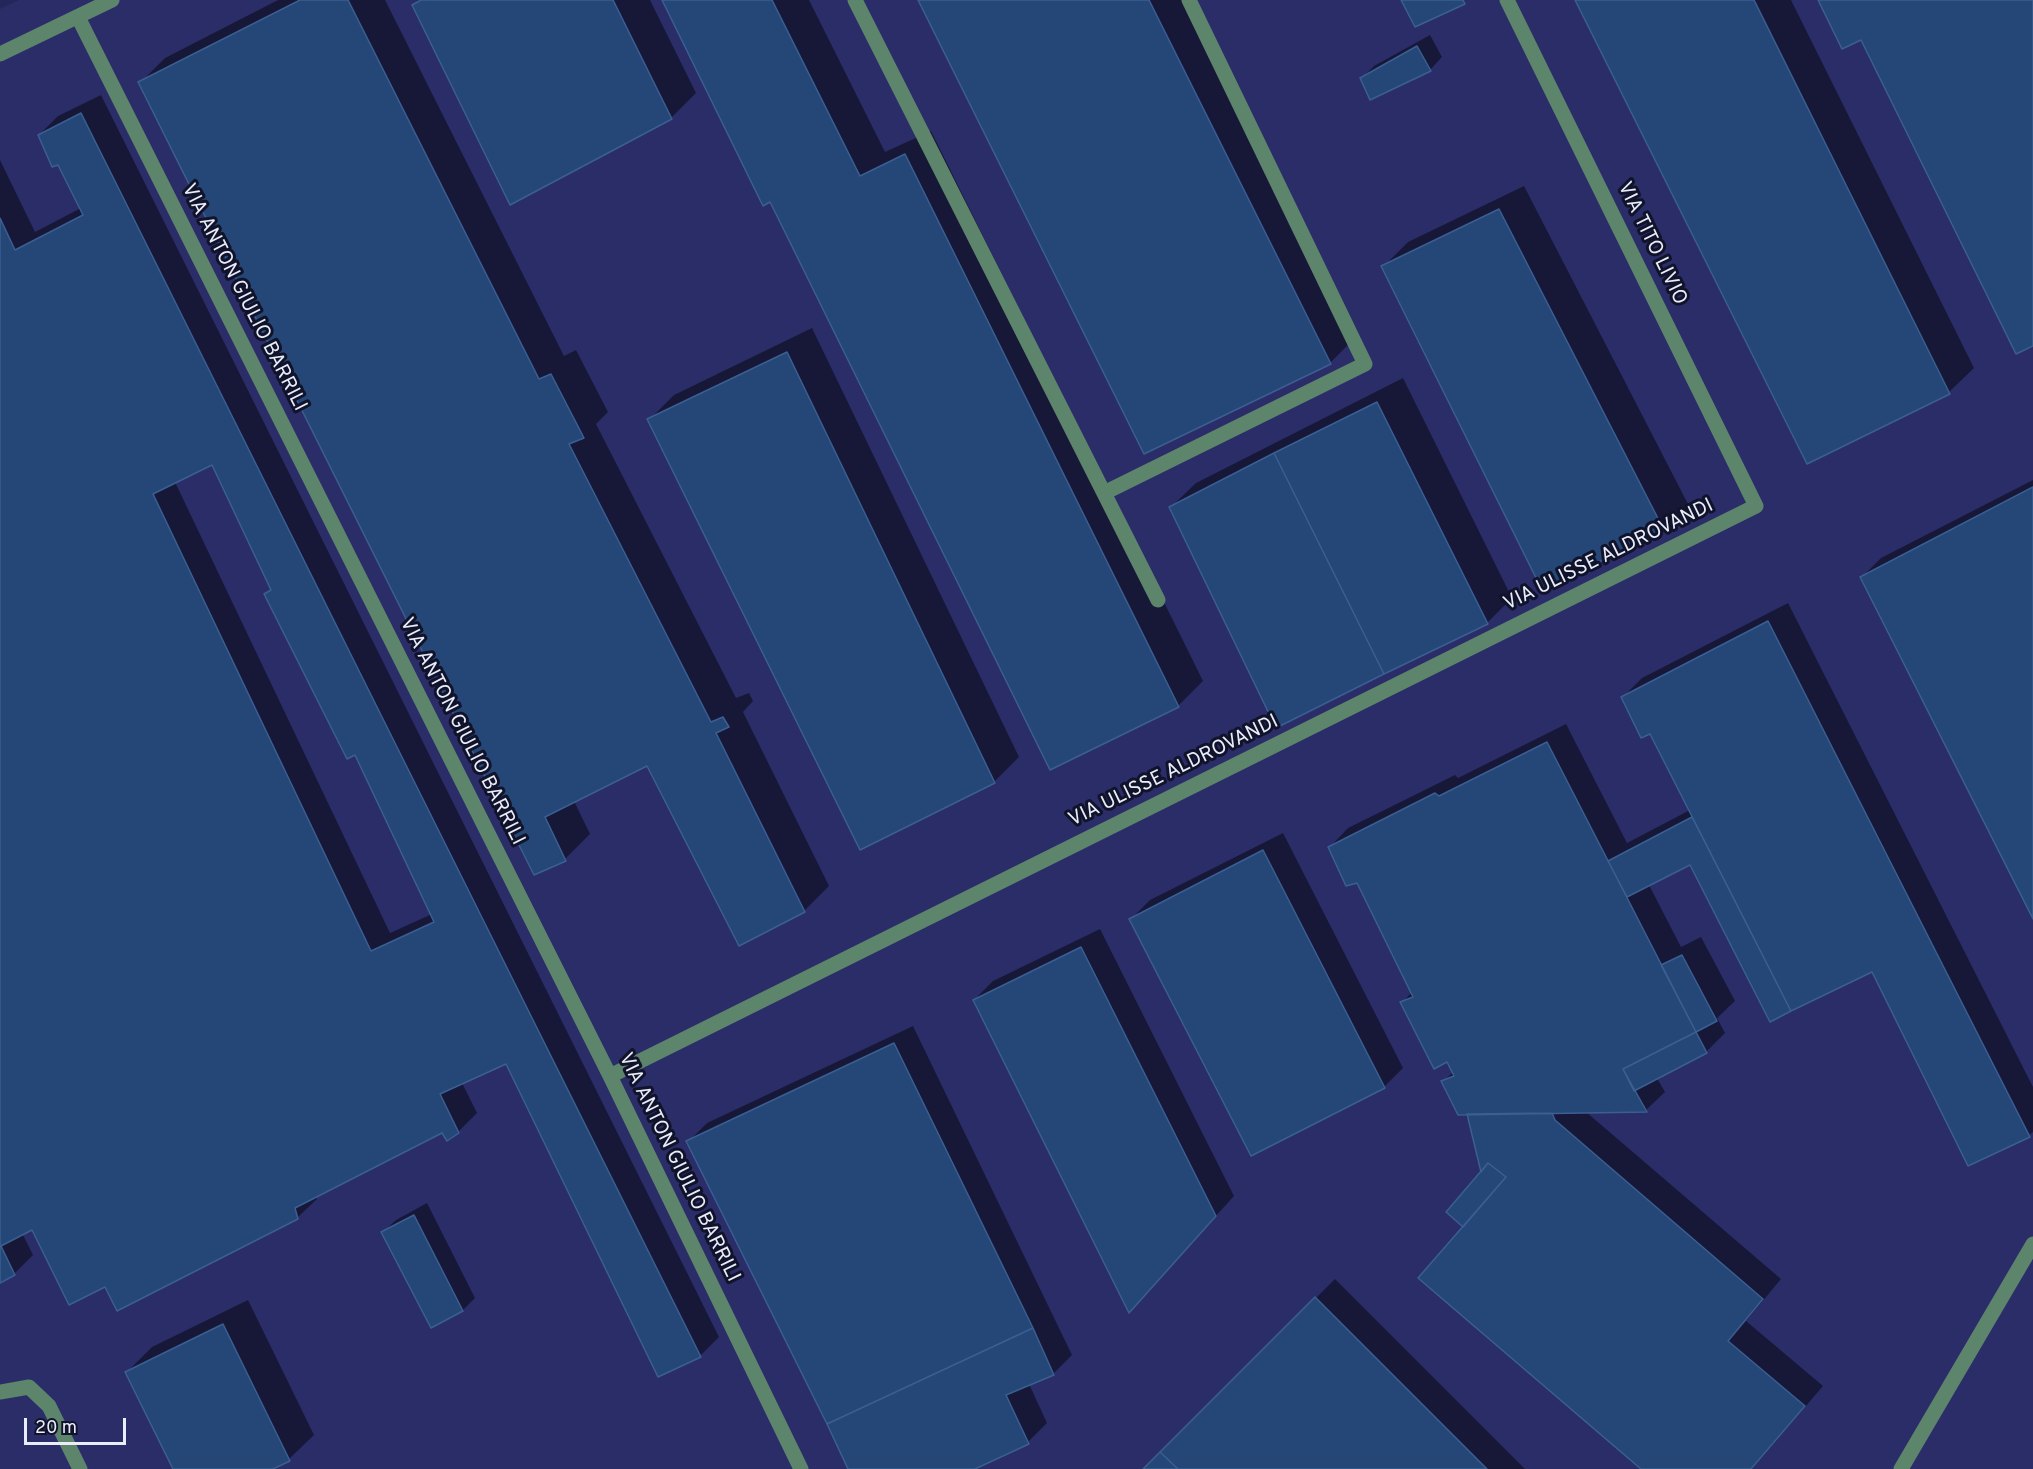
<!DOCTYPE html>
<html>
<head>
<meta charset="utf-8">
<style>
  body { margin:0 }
  #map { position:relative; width:2033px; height:1469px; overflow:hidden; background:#23265a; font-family:Overpass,sans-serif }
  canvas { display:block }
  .scale { position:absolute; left:24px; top:1418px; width:102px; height:27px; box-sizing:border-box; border:3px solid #e9ecf9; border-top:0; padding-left:8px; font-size:18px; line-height:21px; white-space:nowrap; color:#e9ecf9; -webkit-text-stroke:4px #10132a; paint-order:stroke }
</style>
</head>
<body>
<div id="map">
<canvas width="2033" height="1469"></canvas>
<div class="scale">20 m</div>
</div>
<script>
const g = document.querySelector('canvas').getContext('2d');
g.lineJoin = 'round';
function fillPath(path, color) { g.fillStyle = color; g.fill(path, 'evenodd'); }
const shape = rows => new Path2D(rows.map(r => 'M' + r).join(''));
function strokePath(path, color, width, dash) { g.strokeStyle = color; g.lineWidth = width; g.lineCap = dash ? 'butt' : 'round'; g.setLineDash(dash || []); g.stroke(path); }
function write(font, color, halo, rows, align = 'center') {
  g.font = font + ' Overpass,sans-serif'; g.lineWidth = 6; g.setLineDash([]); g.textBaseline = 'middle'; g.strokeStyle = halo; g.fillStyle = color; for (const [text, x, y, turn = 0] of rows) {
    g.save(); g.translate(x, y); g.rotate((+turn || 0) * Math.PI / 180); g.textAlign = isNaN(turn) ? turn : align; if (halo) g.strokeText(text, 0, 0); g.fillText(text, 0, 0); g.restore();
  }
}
fillPath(shape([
  [19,0,2033,0,2033,1469,0,1469,0,9]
]), '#2b2d69');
fillPath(shape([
  [278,0,385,0,564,356,576,350,608,412,596,424,736,698,749,693,753,701,743,712,829,886,804,911,648,764,574,801,590,834,565,859,140,83,165,58],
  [419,0,650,0,696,93,671,118,511,203,414,5],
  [664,0,809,0,885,152,931,131,1203,681,1178,706,778,215],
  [920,0,1186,0,1355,338,1330,363],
  [1576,0,1791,0,1974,368,1949,392,1807,462],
  [1430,35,1442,57,1430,70,1362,78,1374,66],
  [101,95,719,1337,700,1356,507,1062,462,1083,477,1113,458,1132,442,1131,316,1196,317,1199,297,1218,105,1285,32,1227,22,1233,33,1255,14,1274,0,1281,0,160,35,232,81,208,58,163,39,135,58,116],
  [213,463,272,588,265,594,356,754,432,914,390,933,175,482],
  [1524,186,1688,504,1663,528,1383,267,1408,242],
  [812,328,1019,757,994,782,649,420,674,395],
  [1403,378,1512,598,1487,623,1171,507,1196,483],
  [2033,480,2033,916,1862,577,1881,558],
  [1788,603,2033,1087,2033,1132,2029,1135,1969,1164,1872,970,1771,1020,1690,863,1649,885,1681,947,1701,937,1735,1001,1717,1018,1725,1033,1706,1052,1657,1078,1665,1092,1646,1110,1585,1111,1781,1279,1746,1321,1823,1386,1752,1469,1643,1469,1465,1227,1482,1172,1468,1113,1443,1082,1454,1071,1448,1060,1402,1003,1412,992,1358,881,1330,847,1348,828,1455,775,1458,778,1566,724,1627,843,1690,810,1651,733,1623,697,1642,678],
  [1283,833,1403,1068,1384,1087,1131,919,1150,900],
  [1100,929,1234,1196,1147,1292,974,1000,993,981],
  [913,1026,1072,1355,1053,1374,1029,1384,1047,1423,1028,1442,972,1469,850,1469,688,1142,707,1123],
  [427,1203,475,1298,463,1310,383,1232,396,1220],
  [1335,1279,1525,1469,1145,1469],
  [248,1300,314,1435,289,1459,270,1469,175,1469,127,1372,152,1347]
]), '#0007');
const building = shape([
  [300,0,348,0,539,379,551,374,584,438,569,444,711,722,723,717,729,727,716,733,805,912,739,946,647,766,545,817,566,861,534,875,138,82,300,0],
  [421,0,613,0,672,119,510,205,412,5,421,0],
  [662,0,772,0,860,176,905,154,1179,707,1050,770,777,216,770,202,763,206,662,0],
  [918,0,1149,0,1331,364,1144,454,918,0],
  [1401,0,1463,0,1465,4,1415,27,1401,0],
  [1575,0,1754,0,1950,394,1807,464,1575,0],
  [1818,0,2033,0,2033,346,2016,354,1861,40,1842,49,1818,0],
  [1417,46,1431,71,1370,100,1360,78,1417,46],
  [81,113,701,1357,658,1377,506,1064,440,1094,459,1133,447,1141,442,1133,295,1208,298,1219,117,1311,105,1287,69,1305,32,1230,1,1246,15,1275,0,1283,0,218,15,250,83,215,58,165,52,167,38,135,81,113],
  [212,465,271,590,264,594,347,759,355,755,434,922,371,951,153,494,212,465],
  [1499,209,1664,530,1542,590,1381,266,1499,209],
  [787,352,995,783,860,850,647,419,787,352],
  [1377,402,1488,624,1384,674,1274,453,1377,402],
  [1274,453,1384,674,1276,728,1169,507,1274,453],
  [2033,487,2033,919,1860,577,2033,487],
  [1768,621,2030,1137,1968,1166,1872,972,1791,1011,1650,734,1641,738,1621,697,1768,621],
  [1547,742,1696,1032,1623,1069,1647,1112,1458,1115,1441,1081,1454,1076,1447,1062,1434,1069,1400,1002,1413,997,1357,883,1346,886,1328,847,1435,793,1439,796,1547,742],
  [1692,817,1791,1011,1770,1022,1690,865,1627,897,1608,861,1692,817],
  [1263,850,1385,1088,1251,1156,1129,919,1263,850],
  [1081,947,1216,1216,1129,1313,973,1000,1081,947],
  [1682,955,1717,1021,1696,1032,1661,965,1682,955],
  [1696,1032,1707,1053,1634,1091,1623,1069,1696,1032],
  [894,1043,1033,1328,827,1424,686,1141,894,1043],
  [1552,1113,1555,1120,1763,1299,1728,1341,1805,1406,1751,1469,1641,1469,1418,1278,1506,1177,1488,1163,1481,1172,1467,1114,1552,1113],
  [1488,1163,1506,1177,1463,1227,1446,1212,1488,1163],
  [414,1215,463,1311,431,1328,381,1232,414,1215],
  [1315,1297,1487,1469,1178,1469,1160,1452,1315,1297],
  [223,1324,290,1461,273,1469,173,1469,125,1372,223,1324],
  [1033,1328,1054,1375,1006,1395,1029,1444,975,1469,848,1469,827,1424,1033,1328],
  [1160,1452,1178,1469,1143,1469,1160,1452]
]);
fillPath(building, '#244777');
strokePath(building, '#3b5f92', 1.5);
strokePath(shape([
  [855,0,1158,600],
  [78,17,610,1076,801,1469],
  [0,54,112,0],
  [1104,493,1365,364,1189,0],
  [610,1076,1756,506,1507,0],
  [0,1392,29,1387,49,1406,80,1469],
  [1901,1469,2033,1244]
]), '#5c856c', 15);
write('20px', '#e9ecf9', '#10132a', [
  ["VIA TITO LIVIO",1651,244,64],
  ["VIA ANTON GIULIO BARRILI",243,298,63],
  ["VIA ULISSE ALDROVANDI",1609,556,-26],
  ["VIA ANTON GIULIO BARRILI",461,732,63],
  ["VIA ULISSE ALDROVANDI",1174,772,-26],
  ["VIA ANTON GIULIO BARRILI",678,1168,64]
]);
</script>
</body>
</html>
